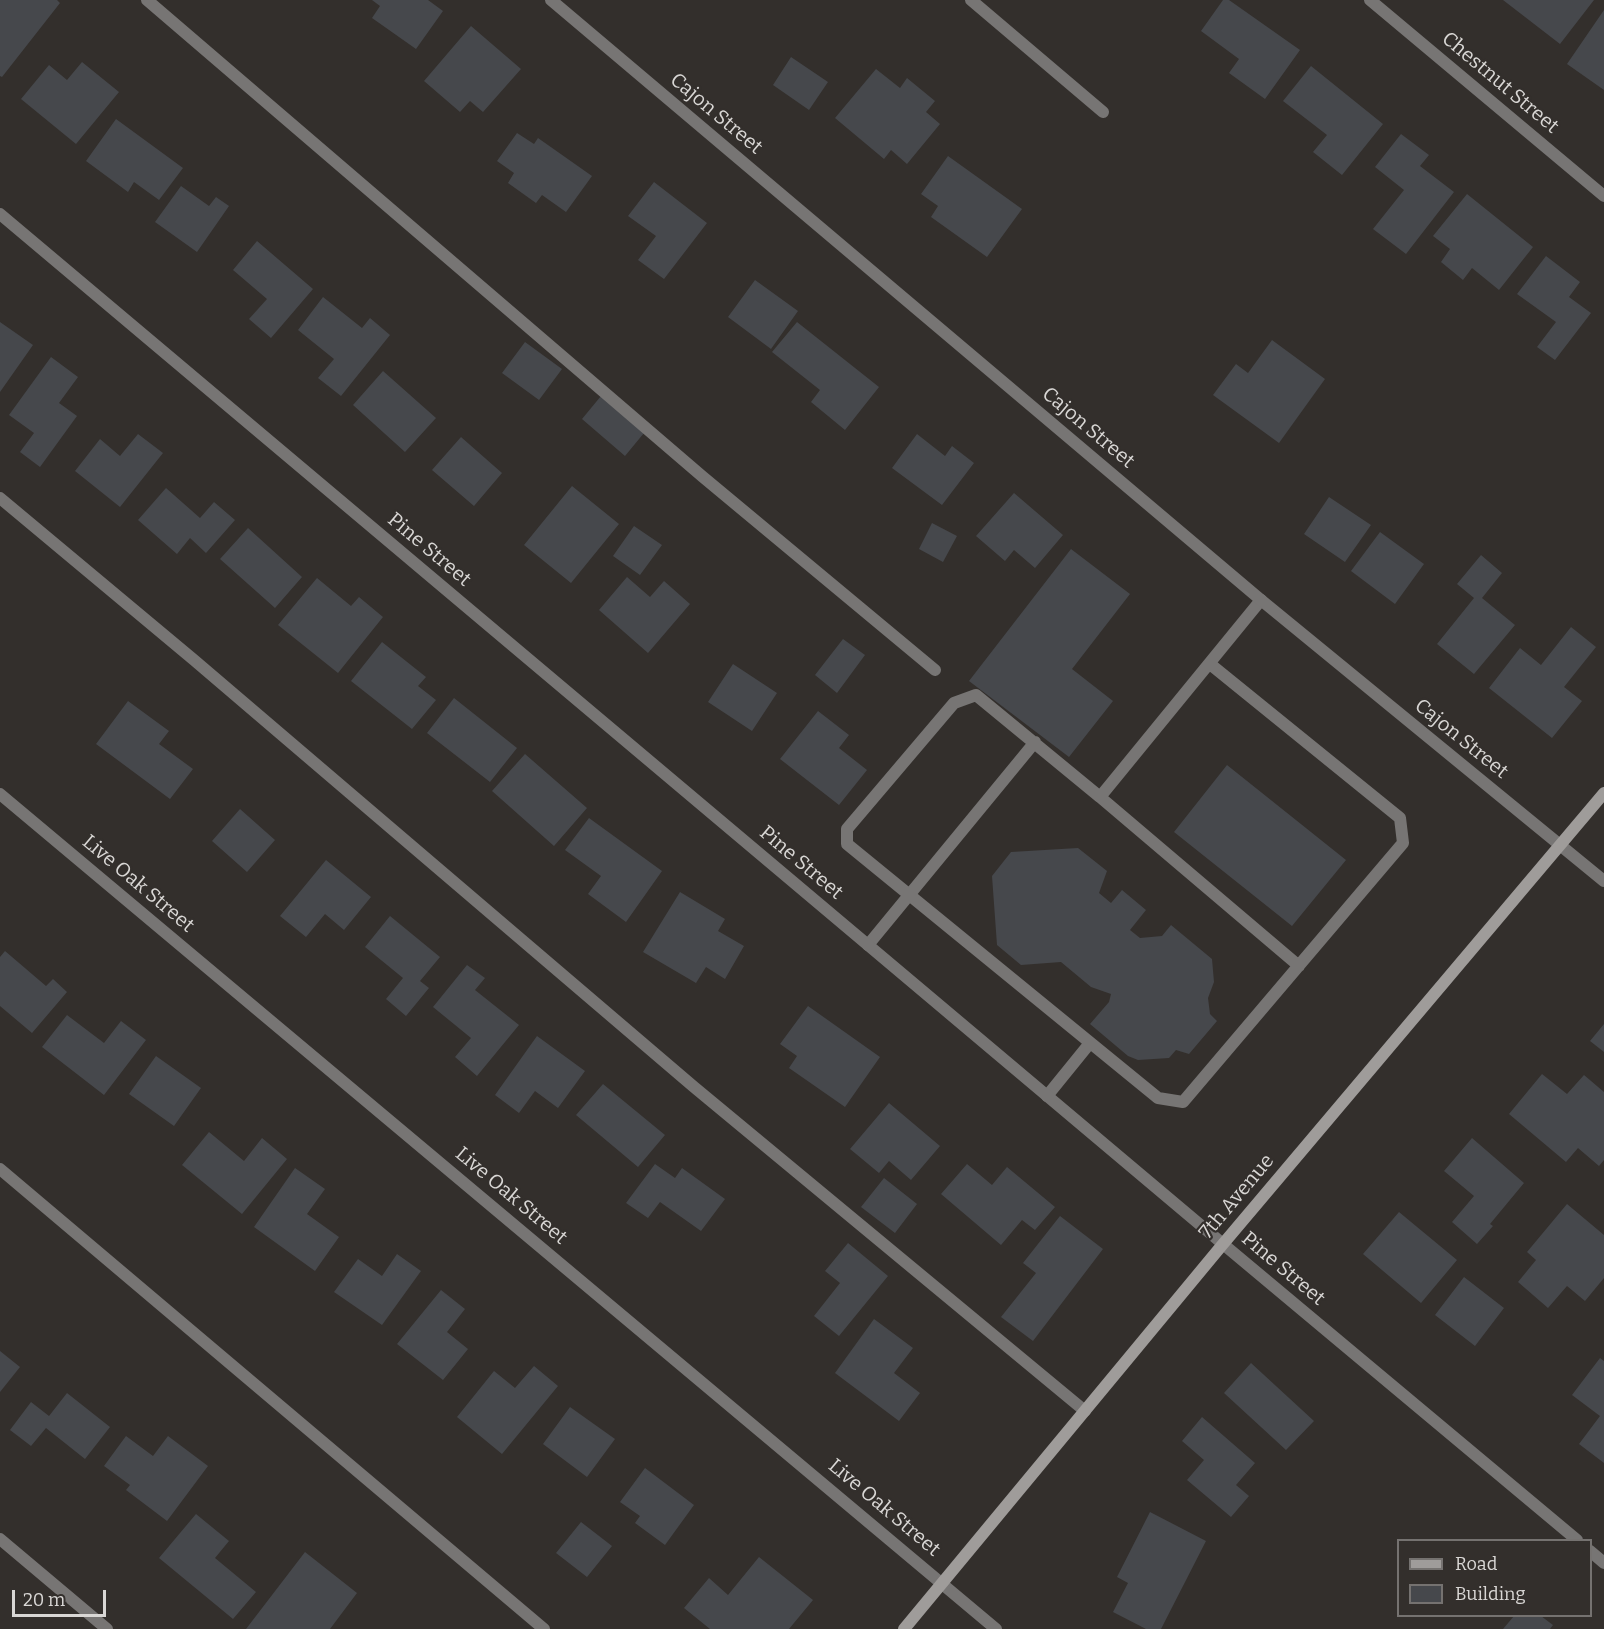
<!DOCTYPE html>
<html>
<head>
<meta charset="utf-8">
<style>
  body { margin:0 }
  #map { position:relative; width:1604px; height:1629px; overflow:hidden; background:#332f2c; font-family:Bitter,serif }
  canvas { display:block }
  .legend { position:absolute; left:1397px; top:1539px; width:195px; height:78px; box-sizing:border-box; background:#332f2c; border:2px solid #757270; margin:0; padding:8px 10px; list-style:none; font-size:18px; color:#d9d7d5 }
  .legend li { display:flex; align-items:center; gap:12px; height:30px }
  .legend b { width:30px; border:2px solid #757270 }
  .scale { position:absolute; left:12px; top:1590px; width:94px; height:27px; box-sizing:border-box; border:3px solid #d9d7d5; border-top:0; padding-left:8px; font-size:18px; line-height:21px; white-space:nowrap; color:#d9d7d5; -webkit-text-stroke:4px #332f2c; paint-order:stroke }
</style>
</head>
<body>
<div id="map">
<canvas width="1604" height="1629"></canvas>
<ul class="legend">
<li><b style="height:8px;background:#9f9c9a"></b>Road</li>
<li><b style="height:16px;background:#46484c"></b>Building</li>
</ul>
<div class="scale">20 m</div>
</div>
<script>
const g = document.querySelector('canvas').getContext('2d');
g.lineJoin = 'round';
function fillPath(path, color) { g.fillStyle = color; g.fill(path, 'evenodd'); }
const shape = rows => new Path2D(rows.map(r => 'M' + r).join(''));
function strokePath(path, color, width, dash) { g.strokeStyle = color; g.lineWidth = width; g.lineCap = dash ? 'butt' : 'round'; g.setLineDash(dash || []); g.stroke(path); }
function write(font, color, halo, rows, align = 'center') {
  g.font = font + ' Bitter,serif'; g.lineWidth = 4.5; g.setLineDash([]); g.textBaseline = 'middle'; g.strokeStyle = halo; g.fillStyle = color; for (const [text, x, y, turn = 0] of rows) {
    g.save(); g.translate(x, y); g.rotate((+turn || 0) * Math.PI / 180); g.textAlign = isNaN(turn) ? turn : align; if (halo) g.strokeText(text, 0, 0); g.fillText(text, 0, 0); g.restore();
  }
}
fillPath(shape([
  [0,0,57,0,60,3,2,77,0,76],
  [372,0,428,0,443,11,416,49,372,18,380,6],
  [1223,0,1229,0,1300,50,1265,99,1229,73,1239,59,1201,31],
  [1503,0,1594,0,1560,44],
  [1604,10,1604,90,1567,64],
  [471,26,521,69,483,112,470,101,460,112,424,81],
  [791,57,828,82,809,110,773,85],
  [82,62,119,92,76,144,21,99,49,65,67,80],
  [1311,66,1383,124,1342,175,1313,152,1327,135,1283,101],
  [876,69,900,88,907,78,935,101,926,112,940,124,907,164,891,150,884,159,835,118],
  [116,119,183,168,159,200,134,182,128,192,86,161],
  [517,133,534,144,538,138,592,176,566,212,542,195,536,203,508,183,514,173,497,161],
  [1401,134,1429,155,1420,166,1454,192,1406,254,1373,229,1404,190,1375,167],
  [948,156,1022,209,987,257,931,217,938,206,921,194],
  [654,182,707,223,664,279,638,260,656,236,628,216],
  [181,186,209,206,216,197,229,206,197,252,155,222],
  [1467,194,1533,247,1499,290,1472,268,1463,280,1441,262,1450,249,1433,236],
  [257,241,313,289,271,338,249,319,267,299,233,270],
  [1546,256,1580,282,1569,297,1591,313,1555,360,1537,347,1556,322,1517,294],
  [755,280,798,311,771,349,728,317],
  [323,297,362,328,370,318,390,335,341,396,318,378,334,359,298,330],
  [0,322,33,345,0,392],
  [797,322,879,387,845,430,811,402,820,390,772,352],
  [1272,340,1325,379,1279,443,1213,395,1236,364,1248,373],
  [525,342,562,369,539,400,502,373],
  [51,357,78,377,59,403,77,416,40,467,20,452,34,433,9,415],
  [383,371,436,418,405,452,353,405],
  [601,396,644,433,625,456,582,419],
  [138,434,163,453,120,507,75,471,100,439,120,456],
  [917,434,945,456,952,446,974,463,942,505,892,468],
  [461,437,502,473,474,506,432,470],
  [572,486,619,524,571,583,524,545],
  [166,488,200,518,214,502,235,520,206,553,190,538,177,554,138,520],
  [1014,493,1063,535,1035,568,1014,550,1005,561,976,536],
  [1329,497,1371,525,1345,562,1304,534],
  [932,523,957,536,943,562,919,549],
  [634,526,662,545,640,575,613,556],
  [248,528,302,577,275,608,220,559],
  [1380,532,1424,564,1395,604,1351,571],
  [1071,549,1130,594,1072,669,1113,701,1069,757,969,681],
  [1481,555,1502,573,1482,598,1515,625,1474,674,1437,644,1474,598,1457,584],
  [627,577,650,597,664,581,690,604,648,653,599,610],
  [317,578,351,606,359,597,383,617,338,673,278,625],
  [1571,627,1596,647,1564,687,1582,701,1552,738,1489,688,1520,648,1541,665],
  [843,639,865,655,837,693,815,675],
  [382,642,426,677,418,686,436,700,412,729,351,681],
  [733,664,777,693,752,731,708,702],
  [454,698,517,748,490,782,427,733],
  [128,701,169,731,159,744,193,769,170,799,96,744],
  [818,711,849,735,839,748,867,770,839,805,780,759],
  [525,754,587,808,554,846,492,791],
  [1227,765,1346,860,1292,926,1174,832],
  [240,809,275,840,247,872,212,841],
  [589,818,662,871,626,922,588,894,601,876,565,850],
  [1078,848,1107,871,1099,893,1111,903,1122,890,1146,910,1130,930,1140,938,1162,936,1171,925,1212,959,1214,982,1208,998,1210,1014,1217,1021,1189,1054,1176,1050,1169,1058,1138,1060,1128,1056,1090,1024,1109,1002,1111,994,1091,987,1061,962,1021,965,997,945,992,876,1011,852],
  [326,860,371,897,344,930,325,914,306,937,280,916],
  [680,892,725,919,718,931,744,946,725,979,706,967,696,983,643,952],
  [390,916,440,957,420,981,429,988,406,1016,386,999,403,978,365,947],
  [5,951,46,986,53,979,67,992,32,1033,0,1006,0,957],
  [467,965,485,978,475,990,519,1025,477,1076,455,1057,471,1038,433,1007],
  [808,1006,880,1057,845,1107,789,1068,797,1056,780,1044],
  [67,1015,104,1043,121,1021,146,1040,104,1095,42,1047],
  [1604,1024,1604,1052,1590,1041],
  [537,1036,585,1071,558,1108,535,1091,519,1113,495,1095],
  [156,1056,201,1088,174,1126,129,1094],
  [1542,1074,1567,1094,1584,1075,1604,1092,1604,1160,1599,1166,1578,1148,1566,1162,1509,1114],
  [603,1084,665,1135,638,1167,576,1115],
  [889,1103,940,1146,911,1180,889,1161,879,1173,850,1149],
  [209,1132,244,1161,262,1138,287,1159,242,1214,182,1165],
  [1472,1138,1524,1183,1490,1224,1493,1226,1477,1244,1452,1222,1474,1196,1444,1171],
  [655,1164,675,1178,682,1168,725,1199,701,1231,660,1202,648,1218,626,1203],
  [967,1164,992,1185,1007,1167,1055,1207,1035,1230,1022,1220,1001,1245,941,1194],
  [295,1168,325,1189,307,1214,339,1237,315,1271,254,1227],
  [884,1178,917,1204,895,1233,861,1207],
  [1567,1204,1604,1235,1604,1278,1585,1301,1567,1286,1548,1308,1518,1282,1536,1260,1527,1252],
  [1399,1212,1457,1260,1421,1303,1363,1254],
  [1060,1216,1103,1249,1033,1341,1001,1317,1036,1273,1023,1263],
  [848,1243,888,1276,839,1336,814,1316,840,1283,825,1271],
  [397,1254,421,1271,382,1325,334,1292,358,1259,382,1276],
  [1464,1277,1504,1308,1475,1346,1435,1315],
  [441,1290,465,1309,447,1332,468,1349,443,1380,397,1344],
  [874,1319,913,1348,894,1373,920,1393,899,1421,835,1373],
  [0,1351,20,1367,0,1392],
  [1600,1358,1604,1361,1604,1463,1579,1444,1600,1416,1572,1395],
  [1251,1363,1314,1421,1286,1450,1224,1393],
  [534,1366,558,1386,502,1454,457,1417,494,1371,515,1388],
  [67,1393,110,1427,85,1459,46,1428,31,1446,10,1430,31,1402,49,1416],
  [570,1407,615,1439,587,1477,543,1444],
  [1202,1417,1255,1463,1236,1485,1249,1496,1231,1517,1187,1480,1204,1460,1182,1441],
  [126,1436,153,1456,168,1436,208,1466,167,1521,126,1490,130,1485,104,1466],
  [645,1468,694,1505,665,1545,635,1523,640,1516,620,1502],
  [1150,1512,1206,1541,1161,1629,1146,1629,1113,1612,1128,1583,1117,1577],
  [196,1514,229,1541,215,1558,256,1592,233,1619,159,1558],
  [581,1522,612,1546,587,1577,556,1553],
  [305,1552,357,1593,330,1629,246,1629],
  [759,1557,813,1600,789,1629,710,1629,684,1608,709,1578,728,1595],
  [1514,1616,1541,1616,1553,1625,1550,1629,1503,1629]
]), '#46484c');
strokePath(shape([
  [147,0,703,477,935,670],
  [971,0,1103,112],
  [0,498,194,660,694,1087,1085,1411],
  [1210,664,1400,818,1403,843,1183,1102,1158,1098,847,844,847,829,954,703,976,695,1100,797,1261,600],
  [1100,797,1299,966],
  [868,945,1035,742],
  [1047,1096,1090,1043],
  [0,1169,544,1629]
]), '#777574', 12);
strokePath(shape([
  [551,0,1261,600,1604,881],
  [1370,0,1604,196],
  [0,214,1223,1244,1577,1540],
  [0,794,996,1629],
  [0,1539,107,1629],
  [1590,1551,1604,1563]
]), '#777574', 12);
strokePath(shape([
  [904,1629,1223,1244,1604,793]
]), '#9f9c9a', 12);
write('20px', '#d9d7d5', '#332f2c', [
  ["Chestnut Street",1500,83,40],
  ["Cajon Street",716,114,40],
  ["Cajon Street",1088,428,40],
  ["Pine Street",429,550,40],
  ["Cajon Street",1461,739,39],
  ["Pine Street",801,863,40],
  ["Live Oak Street",138,884,40],
  ["Live Oak Street",511,1196,40],
  ["7th Avenue",1237,1197,-50],
  ["Pine Street",1283,1269,40],
  ["Live Oak Street",884,1508,40]
]);
</script>
</body>
</html>
